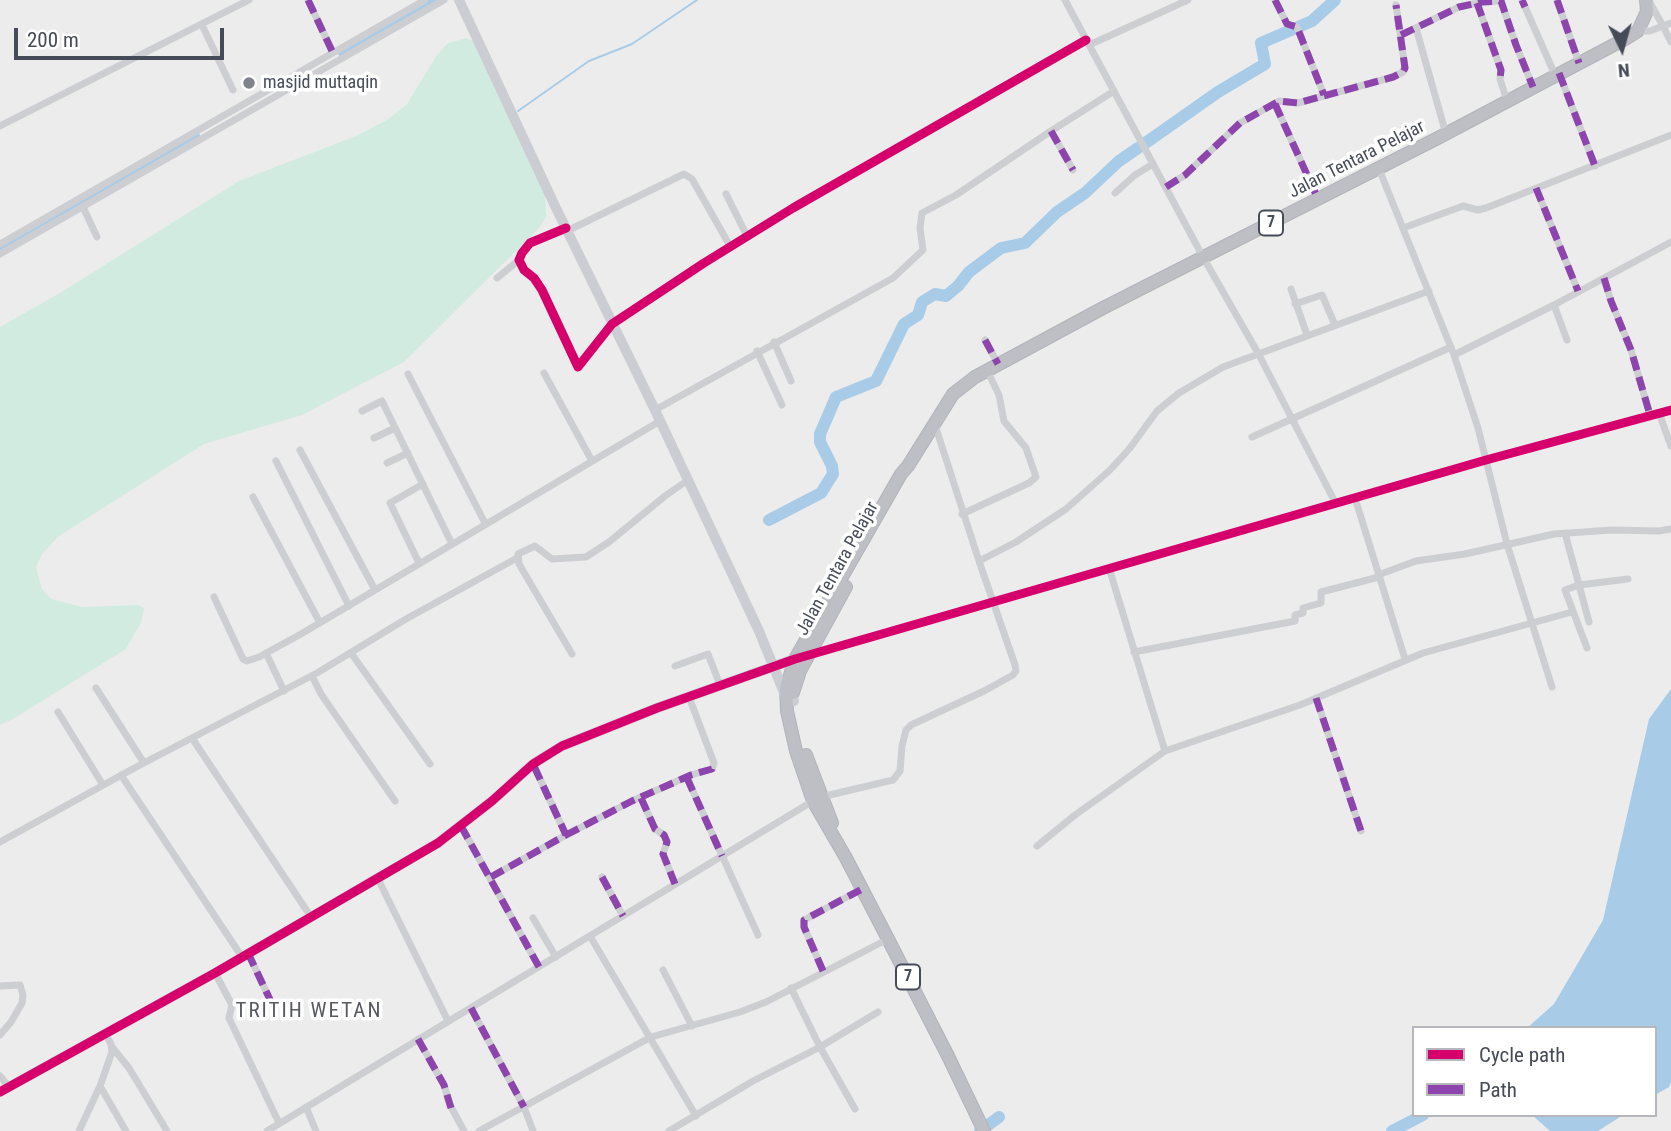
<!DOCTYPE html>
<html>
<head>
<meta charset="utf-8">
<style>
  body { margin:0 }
  #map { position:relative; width:1671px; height:1131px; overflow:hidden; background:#edecec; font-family:"Roboto Condensed",sans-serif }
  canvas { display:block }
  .legend { position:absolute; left:1412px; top:1026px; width:245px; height:91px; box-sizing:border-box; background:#fff; border:2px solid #b5b7bc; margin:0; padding:9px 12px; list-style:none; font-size:21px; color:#454b57 }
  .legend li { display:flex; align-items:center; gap:14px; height:35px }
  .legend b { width:35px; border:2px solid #b5b7bc }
  .north { position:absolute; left:1587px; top:14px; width:70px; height:70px; -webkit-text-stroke:5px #fff; paint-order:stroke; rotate:175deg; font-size:19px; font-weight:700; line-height:28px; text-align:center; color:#454b57 }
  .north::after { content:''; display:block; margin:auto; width:24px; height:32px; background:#454b57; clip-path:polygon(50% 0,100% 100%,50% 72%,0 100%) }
  .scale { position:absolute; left:14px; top:28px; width:210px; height:32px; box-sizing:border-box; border:4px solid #454b57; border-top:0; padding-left:9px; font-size:21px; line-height:24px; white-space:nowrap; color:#454b57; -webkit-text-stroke:5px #fff; paint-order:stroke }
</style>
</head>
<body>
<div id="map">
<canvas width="1671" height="1131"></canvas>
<ul class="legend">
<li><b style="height:9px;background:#d6006c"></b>Cycle path</li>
<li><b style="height:9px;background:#8e44ad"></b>Path</li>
</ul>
<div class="north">N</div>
<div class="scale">200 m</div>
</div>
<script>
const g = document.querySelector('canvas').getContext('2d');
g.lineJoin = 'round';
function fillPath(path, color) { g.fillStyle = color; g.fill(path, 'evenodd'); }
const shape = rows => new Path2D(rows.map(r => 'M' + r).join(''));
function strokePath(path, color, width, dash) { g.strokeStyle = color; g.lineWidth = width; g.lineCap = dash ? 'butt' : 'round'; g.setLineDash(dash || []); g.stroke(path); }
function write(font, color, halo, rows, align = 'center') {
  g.font = font + ' "Roboto Condensed",sans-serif'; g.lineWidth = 7; g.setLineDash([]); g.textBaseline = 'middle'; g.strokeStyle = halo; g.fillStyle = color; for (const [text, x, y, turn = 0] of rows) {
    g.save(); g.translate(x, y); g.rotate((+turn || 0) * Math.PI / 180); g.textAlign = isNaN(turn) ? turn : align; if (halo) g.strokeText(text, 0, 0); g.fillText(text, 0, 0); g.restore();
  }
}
fillPath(shape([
  [467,38,473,41,545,194,546,217,539,228,404,362,302,415,204,444,59,536,42,554,36,567,42,589,51,599,82,607,138,605,144,608,141,623,126,649,13,719,0,725,0,327,63,291,239,181,356,136,387,120,407,104,437,55,448,43]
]), '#d1ebe1');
fillPath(shape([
  [1671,689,1671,1082,1669,1087,1655,1095,1655,1028,1527,1028,1554,1004,1603,920,1649,719],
  [1532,1115,1623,1115,1598,1131,1550,1131]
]), '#a8cce7');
strokePath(shape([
  [518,111,589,61,632,44,697,0]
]), '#a8cce7', 2);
strokePath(shape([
  [343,51,435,0],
  [1144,144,1218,92,1265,64,1261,43,1312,21,1335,0],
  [0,248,194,136],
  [769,520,821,493,833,474,832,466,820,442,820,434,836,397,876,381,904,324,918,315,922,302,935,294,946,296,958,286,969,272,1001,248,1025,243,1057,212,1085,193,1119,161,1138,148],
  [980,1131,999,1117],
  [1392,1131,1423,1115]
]), '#a8cce7', 12);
const highway = shape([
  [793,693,800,671,846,587],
  [806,755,832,823],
  [984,1131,948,1056,888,939,846,858,813,801,796,751,787,711,786,688,795,659,901,474,908,466,953,394,975,377,1103,308,1436,139,1625,39,1638,31,1647,11,1646,0]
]);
strokePath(highway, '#b2b4bb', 14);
strokePath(shape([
  [308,0,333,53],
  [1065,0,1203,257,1258,353,1336,504],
  [1275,0,1287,24,1297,27,1324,95],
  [1522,0,1555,75],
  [1557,0,1579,63],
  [1649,1,1663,26,1671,23],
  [1477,3,1501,70,1500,79,1507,101],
  [202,25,233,90],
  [1416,28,1446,134],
  [1638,31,1650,31,1663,26,1671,42],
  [1401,35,1459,7,1482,2,1501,1,1516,45,1533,87],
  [1089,45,1188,0],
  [1559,73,1595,166],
  [1275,104,1318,199],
  [0,126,249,0],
  [1051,131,1073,170],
  [1379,169,1454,355,1554,305,1671,242],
  [1166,187,1185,175,1240,123,1279,101,1298,103,1393,77,1403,72,1405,68,1396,5],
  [1536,188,1578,291],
  [1115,193,1135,175,1153,164],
  [726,194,747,236],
  [83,207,97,237],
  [566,228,530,243,522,253,519,260,524,270,534,278,542,290,578,367,612,324,704,263,793,208,1086,40],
  [1403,228,1463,206,1478,210,1486,208,1671,135],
  [567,231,684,174,692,179,730,246],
  [0,244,425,0],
  [0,254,444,0],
  [497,278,519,260],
  [1604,278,1611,301,1631,350,1650,415],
  [1291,289,1307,335],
  [1295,304,1322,295,1335,325],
  [1554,305,1567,340],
  [985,340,998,364],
  [774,342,791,381],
  [757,351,782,405],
  [1454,355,1478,428,1507,544,1552,687],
  [544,373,592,461],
  [408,374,485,523],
  [655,410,893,278,923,250,920,228,922,213,956,195,1051,131,1114,91],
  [362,411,382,401,452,544],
  [1659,413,1671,446],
  [935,425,979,561],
  [1252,437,1451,347],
  [374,438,395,428],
  [300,450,375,590],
  [276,461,349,606],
  [387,463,408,453],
  [253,497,320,623],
  [1355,498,1405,659],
  [962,514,1029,483,1036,477,1026,448,1004,421,999,395,987,370],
  [1565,533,1589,622],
  [419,563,390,503,423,484],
  [1109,568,1165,751],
  [1378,575,1416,561,1465,554,1554,534,1612,530,1659,531,1671,529],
  [214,597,243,659,247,661,259,657,301,634,660,421],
  [1587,648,1565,590,1579,585,1628,579],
  [1134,652,1295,621,1295,615,1303,613,1303,608,1321,603,1321,592,1379,577],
  [266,653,284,691],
  [351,653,430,764],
  [572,654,519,564,518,554,535,546,552,559,586,557,609,542,665,496,688,480],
  [809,655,1486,460,1671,410],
  [675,666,708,654,720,685],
  [312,676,321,694,395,801],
  [96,688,144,763],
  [1316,698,1361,831],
  [58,712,103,785],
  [192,738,311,917],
  [121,775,242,957],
  [687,778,758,935],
  [821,797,893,780,900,771,902,746,906,730,911,725,984,691,1013,675,1016,671,1015,665,979,561,1016,542,1066,509,1110,470,1130,448,1157,411,1179,393,1223,367,1429,291],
  [641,798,655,829,664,835,667,842,663,854,675,884],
  [461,826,539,967],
  [566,835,632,801,691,775,712,769,714,763,689,697],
  [0,842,138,766,317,673,406,619,517,558],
  [1037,846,1075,815,1165,751,1300,705,1423,653,1572,612],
  [491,877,566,835,533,764],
  [602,877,623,916],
  [378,879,448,1021],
  [533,918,556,957],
  [590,936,696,1116],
  [248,953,274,1008],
  [663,970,692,1026],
  [823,971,804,927,804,920,862,889],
  [215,973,232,1005,229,1018,279,1123],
  [0,986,20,985,23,995,22,1003,11,1022,0,1035],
  [791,988,820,1047,855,1109],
  [471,1008,524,1107,533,1131],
  [418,1039,444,1085,450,1105,464,1131],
  [112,1047,129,1068,167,1131],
  [0,1076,9,1087],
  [100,1086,126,1131],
  [306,1107,316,1131],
  [79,1131,100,1086,112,1052,111,1044,105,1033],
  [267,1131,813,801],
  [479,1131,651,1037,740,1012,766,1002,888,939],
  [669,1131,753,1081,820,1047,878,1012]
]), '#cdced2', 7);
strokePath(shape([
  [459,0,555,206,655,410,759,631,785,695,794,701],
  [0,1092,215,973,438,843,492,801,533,764,562,746,657,708,800,657]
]), '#cccdd2', 10);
strokePath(highway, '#bdbfc5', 12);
strokePath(shape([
  [308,0,333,53],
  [1275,0,1287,24,1297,27,1324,95],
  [1522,0,1525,7],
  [1557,0,1579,63],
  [1477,3,1501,70,1500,79],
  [1401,35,1459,7,1482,2,1501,1,1516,45,1533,87],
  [1559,73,1595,166],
  [1275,104,1318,199],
  [1051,131,1073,170],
  [1166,187,1185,175,1240,123,1279,101,1298,103,1393,77,1403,72,1405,68,1396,5],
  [1536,188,1578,291],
  [1604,278,1611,301,1631,350,1650,415],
  [985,340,998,364],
  [1316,698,1361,831],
  [687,778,722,856],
  [641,798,655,829,664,835,667,842,663,854,675,884],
  [461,826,539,967],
  [566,835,632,801,691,775,712,769,714,763],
  [491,877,566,835,533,764],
  [602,877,623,916],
  [248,953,274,1008],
  [823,971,804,927,804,920,862,889],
  [471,1008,524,1107],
  [418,1039,444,1085,451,1108]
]), '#8e44ad', 7, [14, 7]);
strokePath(shape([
  [566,228,530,243,522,253,519,260,524,270,534,278,542,290,578,367,612,324,704,263,793,208,1086,40],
  [0,1092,215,973,438,843,492,801,533,764,562,746,657,708,795,659,1486,460,1671,410]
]), '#d6006c', 9);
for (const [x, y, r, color] of [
  [249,83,7,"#80838b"]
]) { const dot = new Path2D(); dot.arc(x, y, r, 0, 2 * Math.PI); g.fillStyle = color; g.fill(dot); strokePath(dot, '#fff', 2.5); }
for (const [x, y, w] of [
  [1271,223,24],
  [908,977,24]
]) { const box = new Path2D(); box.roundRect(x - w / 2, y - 12.5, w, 25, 5); g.fillStyle = '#fff'; g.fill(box); strokePath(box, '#454b57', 2); }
write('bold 16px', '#454b57', null, [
  ["7",1271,223],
  ["7",908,977]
]);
write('18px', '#454b57', '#fff', [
  ["masjid muttaqin",263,83]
], 'left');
write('18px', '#454b57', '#fff', [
  ["Jalan Tentara Pelajar",1357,160,-27],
  ["Jalan Tentara Pelajar",838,569,-61]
]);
g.letterSpacing = '2px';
write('21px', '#585a60', '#fff', [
  ["TRITIH WETAN",309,1012]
]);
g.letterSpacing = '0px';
</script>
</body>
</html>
